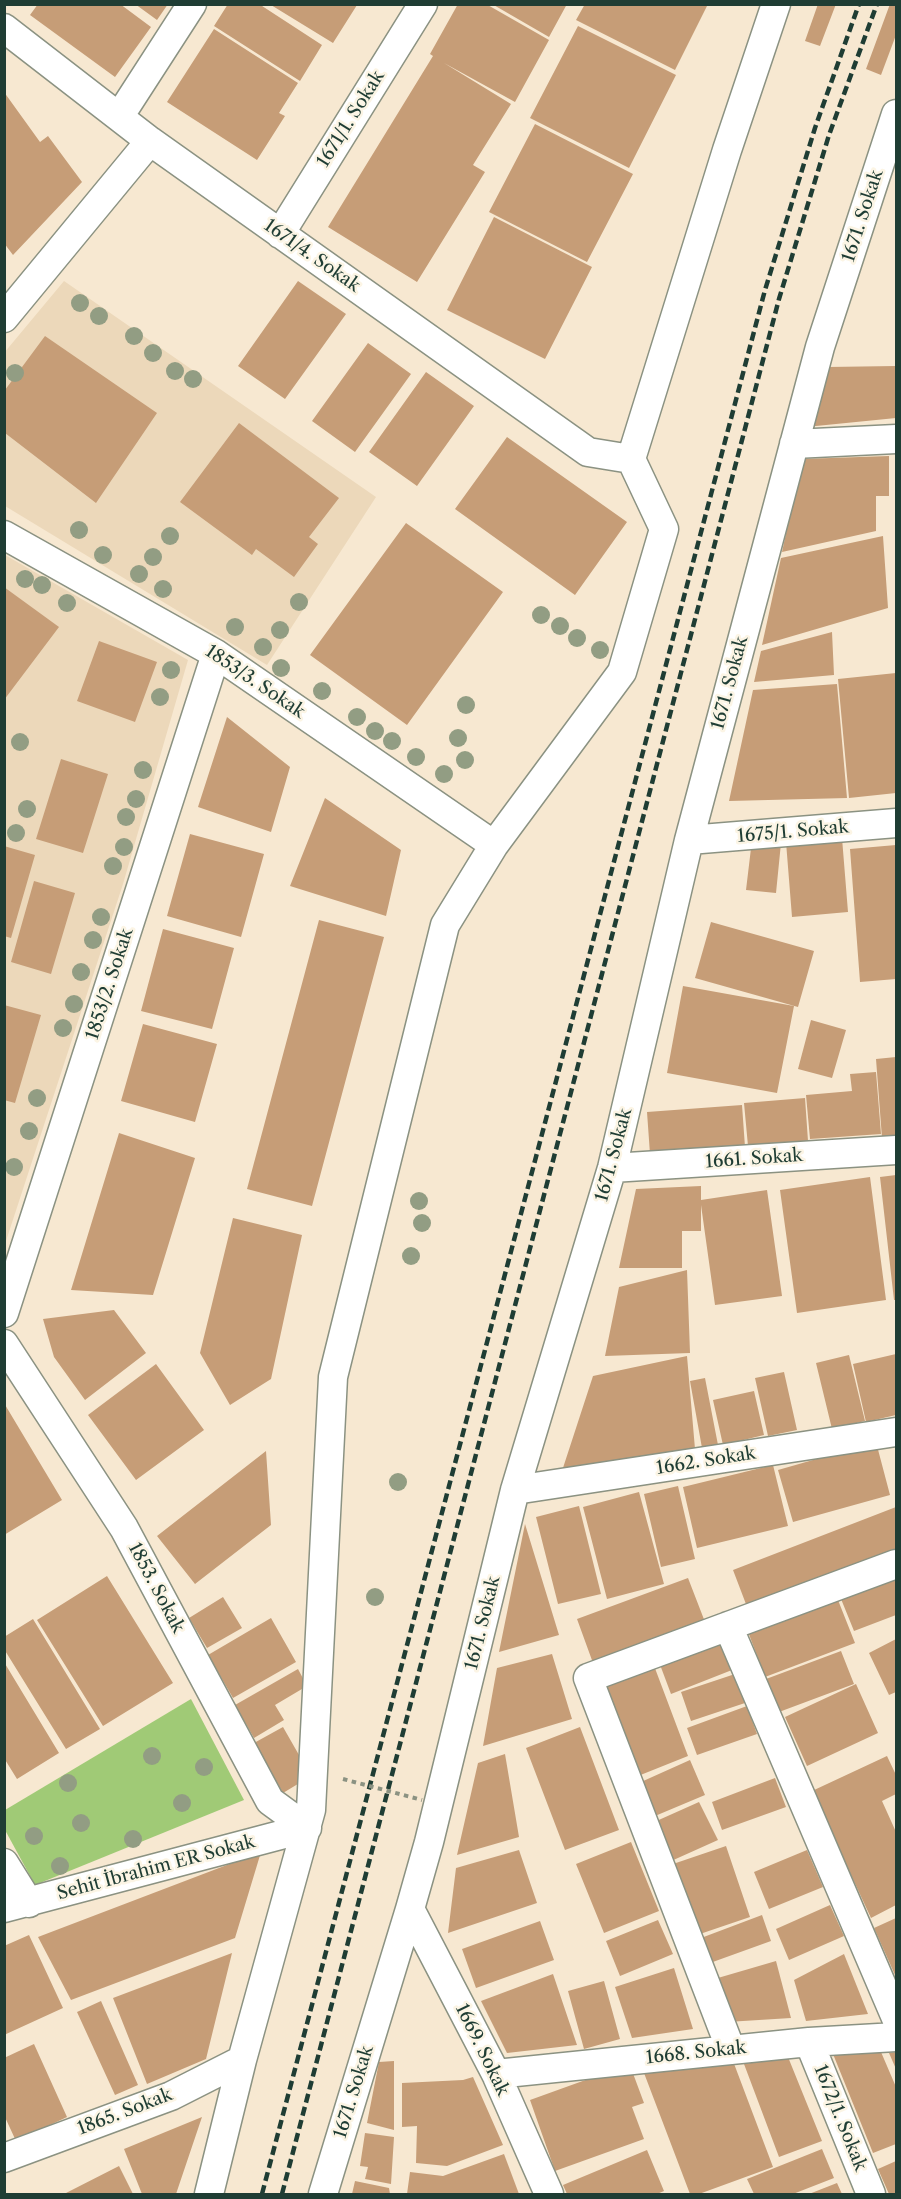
<!DOCTYPE html>
<html>
<head>
<meta charset="utf-8">
<style>
  body { margin:0 }
  #map { position:relative; width:901px; height:2199px; overflow:hidden; background:#f7e8d1; font-family:"Libre Caslon Text",serif }
  canvas { display:block }
  .frame { position:absolute; inset:0; border:6px solid #1f3d34; pointer-events:none }
</style>
</head>
<body>
<div id="map">
<canvas width="901" height="2199"></canvas>
<div class="frame"></div>
</div>
<script>
const g = document.querySelector('canvas').getContext('2d');
g.lineJoin = 'round';
function fillPath(path, color) { g.fillStyle = color; g.fill(path, 'evenodd'); }
const shape = rows => new Path2D(rows.map(r => 'M' + r).join(''));
function strokePath(path, color, width, dash) { g.strokeStyle = color; g.lineWidth = width; g.lineCap = dash ? 'butt' : 'round'; g.setLineDash(dash || []); g.stroke(path); }
function write(font, color, halo, rows, align = 'center') {
  g.font = font + ' "Libre Caslon Text",serif'; g.lineWidth = 5; g.setLineDash([]); g.textBaseline = 'middle'; g.strokeStyle = halo; g.fillStyle = color; for (const [text, x, y, turn = 0] of rows) {
    g.save(); g.translate(x, y); g.rotate((+turn || 0) * Math.PI / 180); g.textAlign = isNaN(turn) ? turn : align; if (halo) g.strokeText(text, 0, 0); g.fillText(text, 0, 0); g.restore();
  }
}
fillPath(shape([
  [64,281,376,497,267,665,5,506,4,353],
  [5,555,188,660,123,884,5,1244]
]), '#ecd8ba');
fillPath(shape([
  [191,1699,244,1800,35,1885,5,1830,5,1810]
]), '#a0ca76');
fillPath(shape([
  [38,4,120,4,151,27,115,77,30,15],
  [135,4,168,4,157,20],
  [228,4,259,4,322,45,300,81,214,26],
  [458,4,486,4,549,40,515,102,444,63,511,104,473,165,485,172,417,282,328,227,433,56,430,54],
  [492,4,567,4,549,37],
  [585,4,708,4,675,70,576,20],
  [818,4,836,4,820,46,805,41],
  [890,4,896,4,896,35,881,75,866,69],
  [271,5,357,5,333,43],
  [578,26,676,75,629,168,530,118],
  [214,29,298,83,279,113,285,116,257,160,167,102],
  [4,92,40,142,48,136,82,182,13,255,4,243],
  [535,124,633,174,587,262,489,212],
  [494,217,592,267,545,359,447,310],
  [298,281,346,314,285,399,238,366],
  [45,336,157,413,96,503,5,433,5,390],
  [368,343,411,374,355,452,312,421],
  [896,366,896,418,806,427,828,367],
  [426,372,474,406,417,486,369,452],
  [239,423,339,498,309,537,318,544,294,577,256,549,252,555,180,502],
  [507,437,627,522,575,595,455,509],
  [889,456,889,496,876,496,876,531,782,552,802,459],
  [406,523,503,592,407,725,310,655],
  [883,536,888,608,762,645,781,558],
  [4,587,59,627,4,700],
  [832,632,834,675,754,682,761,651],
  [99,641,157,662,135,722,77,701],
  [896,673,896,793,849,798,838,679],
  [837,684,847,798,729,801,753,690],
  [227,717,290,767,271,832,198,807],
  [61,759,108,774,83,853,36,839],
  [325,798,401,850,386,916,290,886],
  [190,834,264,854,241,937,167,916],
  [842,838,848,912,792,917,786,842],
  [752,840,781,843,776,893,746,890],
  [896,845,896,979,860,982,850,849],
  [4,846,35,855,11,938,4,936],
  [34,881,75,893,51,974,11,962],
  [319,920,384,937,312,1206,247,1189],
  [711,922,814,951,798,1007,695,978],
  [163,929,234,948,212,1029,141,1011],
  [683,986,794,1006,777,1093,667,1073],
  [4,1005,41,1015,15,1103,4,1100],
  [811,1020,846,1030,832,1078,798,1069],
  [143,1024,217,1044,195,1122,121,1101],
  [896,1057,896,1136,882,1138,876,1059],
  [876,1072,881,1134,810,1139,806,1095,852,1091,850,1074],
  [805,1098,808,1141,748,1146,744,1103],
  [742,1105,745,1147,650,1154,647,1112],
  [119,1133,195,1158,153,1295,71,1290],
  [896,1175,896,1300,894,1300,880,1177],
  [870,1177,886,1300,797,1313,780,1190],
  [701,1186,701,1200,767,1190,782,1296,715,1305,701,1205,701,1231,682,1231,682,1268,619,1268,636,1189],
  [233,1218,302,1235,271,1379,230,1405,200,1353],
  [687,1270,690,1353,605,1356,619,1287],
  [114,1310,146,1353,85,1400,54,1357,43,1319],
  [896,1354,896,1415,866,1422,853,1364],
  [849,1355,865,1421,832,1429,816,1363],
  [687,1356,695,1449,561,1474,593,1376],
  [156,1364,204,1430,136,1480,88,1415],
  [784,1372,797,1430,768,1436,755,1378],
  [705,1378,718,1445,702,1448,690,1381],
  [754,1391,764,1435,723,1445,713,1400],
  [4,1403,62,1500,4,1535],
  [876,1442,890,1495,793,1522,778,1470],
  [266,1451,271,1525,195,1584,157,1536],
  [773,1465,788,1526,697,1548,683,1487],
  [678,1486,695,1559,661,1567,644,1494],
  [639,1492,664,1584,607,1599,583,1507],
  [579,1506,601,1594,558,1604,536,1517],
  [896,1507,896,1555,749,1612,733,1570],
  [525,1524,559,1635,499,1652],
  [896,1573,896,1615,854,1631,839,1594],
  [107,1576,173,1683,103,1726,37,1620],
  [688,1578,705,1622,593,1663,577,1619],
  [836,1595,855,1643,765,1677,747,1629],
  [223,1597,242,1628,207,1648,189,1618],
  [271,1618,296,1662,233,1698,208,1655],
  [33,1619,100,1729,66,1749,4,1649,4,1637],
  [720,1638,732,1670,671,1694,659,1662],
  [896,1639,896,1692,889,1695,869,1653],
  [841,1651,854,1684,779,1712,766,1679],
  [552,1654,572,1719,483,1746,497,1668],
  [4,1662,59,1753,17,1779,4,1758],
  [653,1663,688,1756,638,1776,602,1683],
  [298,1669,307,1686,275,1705,284,1720,254,1738,235,1705],
  [735,1674,745,1703,691,1721,681,1692],
  [856,1684,878,1733,807,1766,785,1717],
  [747,1706,757,1734,697,1755,687,1728],
  [283,1727,311,1776,283,1793,254,1743],
  [580,1727,619,1830,565,1850,526,1748],
  [505,1754,519,1837,457,1855,478,1763],
  [887,1756,896,1775,896,1794,882,1801,896,1832,896,1905,871,1918,812,1791],
  [690,1760,705,1795,655,1816,641,1782],
  [775,1778,786,1807,722,1830,712,1802],
  [699,1802,718,1840,669,1862,652,1823],
  [631,1842,659,1911,604,1933,576,1864],
  [726,1846,750,1917,697,1935,673,1864],
  [519,1850,537,1903,448,1933,456,1868],
  [807,1850,823,1887,769,1909,754,1872],
  [261,1852,235,1938,71,2000,38,1937],
  [830,1905,844,1936,789,1960,776,1929],
  [762,1915,771,1941,710,1963,701,1938],
  [896,1918,896,1974,895,1975,874,1928],
  [658,1920,673,1954,620,1976,606,1941],
  [540,1921,554,1960,476,1988,462,1949],
  [29,1935,63,2008,4,2035,4,1946],
  [232,1953,206,2059,147,2084,113,1998],
  [844,1954,868,2014,806,2021,794,1980],
  [776,1961,791,2018,727,2022,711,1980],
  [674,1968,693,2029,632,2038,615,1987],
  [553,1974,577,2045,507,2053,481,2001],
  [604,1981,620,2039,584,2049,568,1991],
  [101,2001,138,2085,115,2095,77,2012],
  [34,2044,67,2117,16,2141,4,2115,4,2058],
  [881,2052,896,2087,896,2144,873,2153,833,2054],
  [896,2052,896,2069,889,2053],
  [788,2057,822,2141,779,2157,744,2064],
  [394,2061,394,2130,367,2123,379,2062],
  [733,2061,773,2167,699,2194,690,2194,644,2073],
  [631,2068,644,2103,632,2107,644,2139,555,2171,530,2100,616,2069],
  [473,2077,503,2145,447,2166,416,2163,417,2126,402,2127,402,2083,463,2080],
  [202,2117,176,2194,142,2194,124,2149],
  [365,2133,394,2137,391,2184,365,2179,368,2167,360,2166],
  [822,2149,834,2178,793,2194,754,2194,747,2179],
  [647,2150,664,2191,657,2194,567,2194,563,2185],
  [504,2154,519,2194,407,2194,410,2172,443,2176],
  [896,2161,896,2194,889,2194,878,2169],
  [119,2166,133,2194,66,2194,66,2193],
  [355,2181,389,2188,390,2194,352,2194],
  [837,2183,842,2194,809,2194]
]), '#c69d77');
const street = shape([
  [4,28,150,141,588,452,631,459],
  [119,117,192,4],
  [280,234,423,4],
  [4,318,150,141],
  [794,444,896,439],
  [631,459,727,150,776,4],
  [4,535,216,654,494,845],
  [689,840,896,823],
  [612,1168,896,1150],
  [4,1313,216,654],
  [4,1344,124,1528,270,1801,307,1828],
  [515,1490,896,1432],
  [728,1626,896,2018],
  [4,1863,29,1903],
  [4,1908,307,1828],
  [410,1909,496,2074,549,2194],
  [809,2042,871,2194],
  [731,2050,588,1678,896,1564],
  [496,2074,809,2042,896,2037],
  [4,2158,171,2096,242,2060],
  [209,2194,242,2060,311,1810,333,1377,445,925,494,845,622,672,664,529,631,459],
  [323,2194,410,1909,429,1842,515,1490,612,1168,689,840,820,347,896,114]
]);
strokePath(street, '#8b9282', 31);
strokePath(street, '#fff', 28);
strokePath(shape([
  [262,2194,765,290,815,128,859,4],
  [282,2194,779,299,829,135,877,4]
]), '#1f3d34', 4.5, [9, 4.5]);
strokePath(shape([
  [343,1779,422,1800]
]), '#8b9282', 4, [4.5, 4.5]);
g.fillStyle = '#929d83';
for (const [x, y] of [
  [80,303],
  [99,316],
  [134,336],
  [153,353],
  [175,371],
  [15,373],
  [193,379],
  [79,530],
  [170,536],
  [103,555],
  [153,557],
  [139,574],
  [25,579],
  [42,585],
  [163,589],
  [299,602],
  [67,603],
  [541,615],
  [560,626],
  [235,627],
  [280,630],
  [577,638],
  [263,647],
  [600,650],
  [281,668],
  [171,670],
  [322,691],
  [160,697],
  [466,705],
  [357,717],
  [375,731],
  [458,738],
  [392,741],
  [20,742],
  [416,757],
  [465,760],
  [143,770],
  [444,774],
  [136,799],
  [27,809],
  [126,817],
  [16,833],
  [124,847],
  [113,866],
  [101,917],
  [93,940],
  [81,972],
  [74,1004],
  [63,1028],
  [37,1098],
  [29,1131],
  [14,1167],
  [419,1201],
  [422,1223],
  [411,1256],
  [398,1482],
  [375,1597],
  [152,1756],
  [204,1767],
  [68,1783],
  [182,1803],
  [81,1823],
  [34,1836],
  [133,1839],
  [60,1866]
]) { g.beginPath(); g.arc(x, y, 9, 0, 2 * Math.PI); g.fill(); }
write('18px', '#1f3d34', '#fcf5e5', [
  ["1671/1. Sokak",351,119,-58],
  ["1671. Sokak",863,216,-72],
  ["1671/4. Sokak",312,256,35],
  ["1853/3. Sokak",255,682,34],
  ["1671. Sokak",730,683,-75],
  ["1675/1. Sokak",793,832,-5],
  ["1853/2. Sokak",110,984,-72],
  ["1671. Sokak",614,1155,-75],
  ["1661. Sokak",754,1159,-4],
  ["1662. Sokak",706,1461,-9],
  ["1853. Sokak",156,1588,62],
  ["1671. Sokak",483,1623,-76],
  ["Sehit İbrahim ER Sokak",156,1868,-15],
  ["1669. Sokak",482,2050,64],
  ["1668. Sokak",696,2053,-6],
  ["1671. Sokak",354,2092,-73],
  ["1865. Sokak",125,2112,-21],
  ["1672/1. Sokak",840,2118,68]
]);
</script>
</body>
</html>
